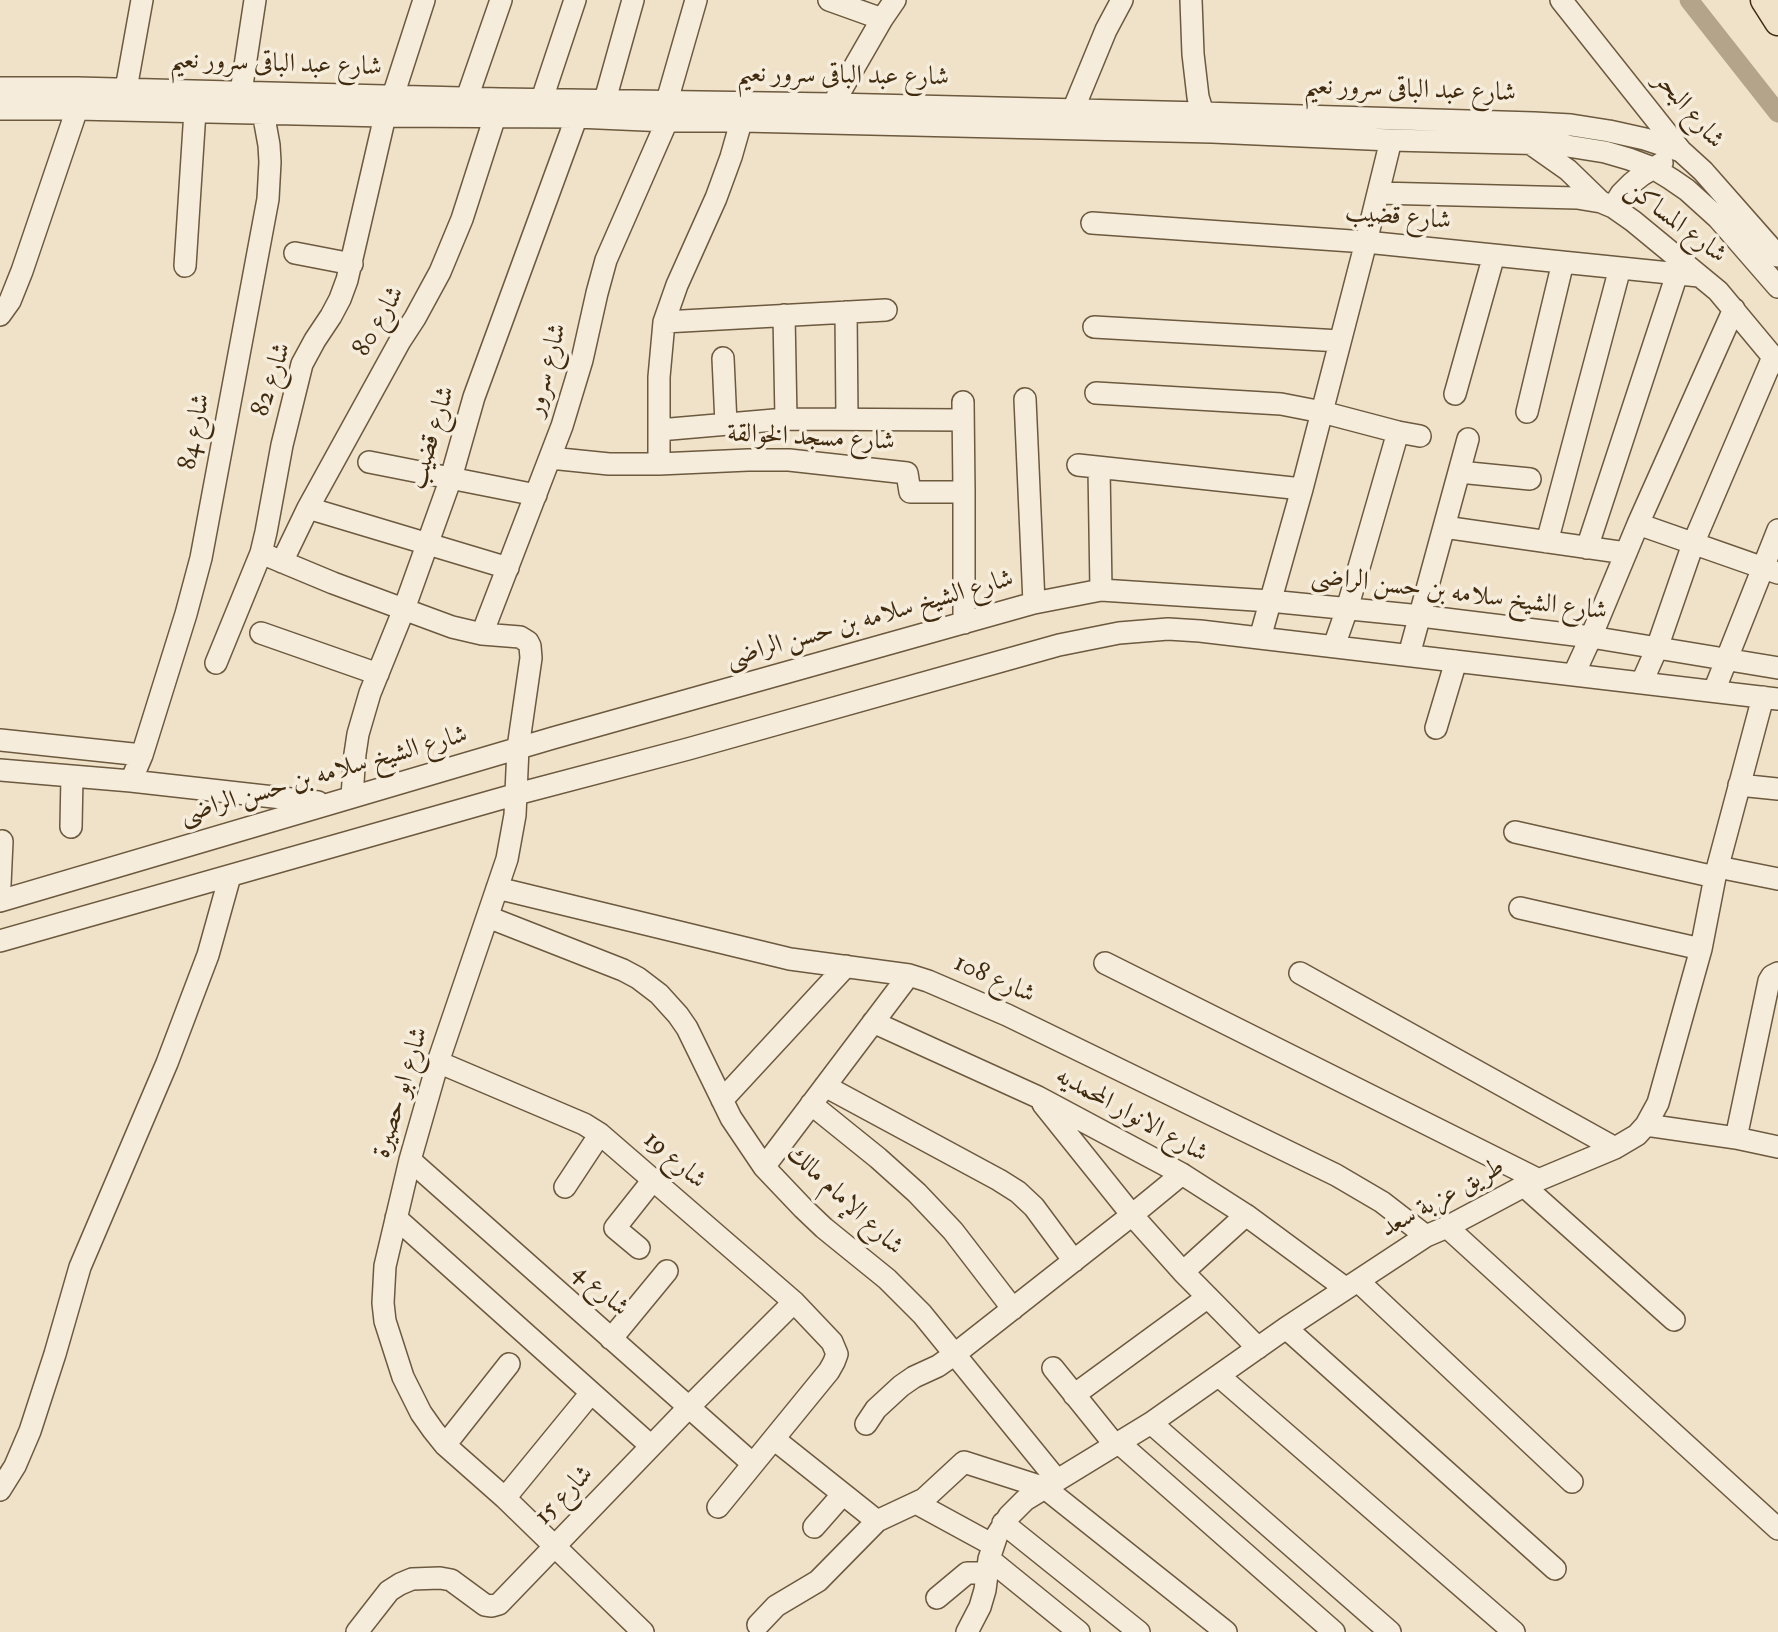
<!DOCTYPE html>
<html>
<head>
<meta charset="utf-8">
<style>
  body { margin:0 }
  canvas { display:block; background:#efe2c9 }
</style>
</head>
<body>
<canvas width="1778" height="1632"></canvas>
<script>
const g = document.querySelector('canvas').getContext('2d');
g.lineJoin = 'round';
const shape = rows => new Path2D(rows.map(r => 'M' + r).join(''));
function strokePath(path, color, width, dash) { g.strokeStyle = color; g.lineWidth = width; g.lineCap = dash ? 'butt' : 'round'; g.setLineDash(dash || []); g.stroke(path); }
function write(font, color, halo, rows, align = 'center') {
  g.font = font + ' "IM FELL Double Pica",Amiri,serif'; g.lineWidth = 7; g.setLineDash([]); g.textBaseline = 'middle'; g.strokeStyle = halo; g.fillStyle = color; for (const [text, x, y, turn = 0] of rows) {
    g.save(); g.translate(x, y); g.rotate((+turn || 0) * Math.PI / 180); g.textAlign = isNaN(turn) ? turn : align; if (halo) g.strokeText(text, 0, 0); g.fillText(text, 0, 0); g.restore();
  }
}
strokePath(shape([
  [1689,0,1778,113]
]), '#b4a48a', 19);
const minor = shape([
  [829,0,882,19],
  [1191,0,1193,54,1198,97,1203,113],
  [1561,0,1681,151,1703,171,1778,256],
  [0,88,77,88,500,99,833,104,1203,113,1534,123,1571,125,1609,131,1645,139,1681,151],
  [126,89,142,0],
  [241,92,255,0],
  [393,96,424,0],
  [467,98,501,0],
  [542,99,575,0],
  [605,100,633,0],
  [667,101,696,0],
  [833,104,882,19,895,0],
  [0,109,77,109,385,116,577,117,667,121,743,121,1212,132,1391,140,1555,144,1605,152,1629,159,1653,168,1671,179,1687,190,1718,218,1778,287],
  [1073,110,1106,30,1122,0],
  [1531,144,1568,170,1601,202],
  [1378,193,1577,198,1601,202,1613,207,1633,221,1718,291,1778,363],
  [1613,207,1621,194,1632,183,1642,175,1662,163],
  [1092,223,1366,242,1699,276],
  [295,253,352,264],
  [185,266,195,111],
  [846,312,847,418],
  [0,315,10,301,22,271,77,109],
  [784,315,786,419],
  [664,322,886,310],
  [1094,327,1340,341],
  [723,358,726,424],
  [1096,393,1281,404,1322,412,1398,432,1420,436],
  [1455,394,1494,255],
  [1025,399,1034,603],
  [963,402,964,492],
  [1527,412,1563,262],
  [659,430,786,419,963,420],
  [550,458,609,464,659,464,748,460,789,460,907,473,910,492,964,492,964,623],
  [369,462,536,495],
  [659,464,659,377,664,322,677,285,716,198,731,157,745,108],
  [1078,465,1302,489],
  [1099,468,1101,590],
  [1459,472,1530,479],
  [308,508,508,568],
  [1638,524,1778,573],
  [1444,527,1626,553],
  [1547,542,1620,268],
  [1587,548,1677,274],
  [261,553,333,583,452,627,482,634,520,637,528,642,530,646,531,658,518,748,515,815,507,859,438,1062,410,1160,385,1266,383,1303,385,1321,403,1377,421,1413,433,1430,445,1445,505,1498,643,1632],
  [282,562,308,508,400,341,415,318,440,272,462,219,499,104],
  [261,633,378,674],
  [482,634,562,426,582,360,597,293,606,260,667,121],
  [1260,638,1302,489,1366,242,1391,140],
  [1334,646,1347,609,1398,432],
  [1409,655,1468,439],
  [216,663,261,553,266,532,282,445,302,364,315,340,331,316,340,299,347,280,385,116],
  [1574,674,1591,637,1638,524,1734,309],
  [1642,682,1657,648,1693,544,1773,357],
  [1714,691,1778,530],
  [1436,728,1456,661],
  [0,740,142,755],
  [0,770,131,781,318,802],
  [131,781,142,755,186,614,201,558,268,199,270,162,269,145,263,112],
  [1739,785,1778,789],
  [352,796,355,754,358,734,370,693,404,609,451,478,474,397,581,105],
  [71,827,72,776],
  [1515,832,1715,877],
  [1718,867,1778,879],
  [0,885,2,841],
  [497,888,790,959,909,975,928,981,1007,1015,1336,1175,1382,1202,1426,1236],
  [0,901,553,738,1034,603,1101,590,1270,601,1421,616,1591,637,1778,668],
  [1520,908,1701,949],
  [488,917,623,970,638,978,659,994,678,1015,687,1028,731,1118,764,1167,803,1208,824,1228,887,1279,922,1314,1057,1480],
  [0,941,517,794,688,749,1059,645,1119,633,1168,629,1200,631,1778,699],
  [1105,963,1539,1180],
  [1300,973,1615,1148],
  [873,1022,1038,1097,1182,1174,1246,1215,1345,1288],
  [438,1062,584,1124,600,1134,794,1302,832,1342,837,1354,834,1362,829,1371,718,1507],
  [825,1086,999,1180,1018,1192,1034,1207,1074,1261],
  [722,1100,846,966],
  [811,1104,878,1158,917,1193,953,1231,1013,1309],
  [1043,1104,1132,1215,1183,1272,1258,1348],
  [1646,1125,1736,1138,1778,1147],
  [1736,1138,1769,981,1772,976,1778,973],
  [410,1160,753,1464],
  [764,1167,909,975],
  [1524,1186,1674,1320],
  [565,1187,600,1134],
  [396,1218,651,1446],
  [1447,1227,1778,1529],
  [639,1248,615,1228,653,1180],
  [1183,1272,1246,1215],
  [1358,1281,1572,1482],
  [1286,1328,1555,1569],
  [611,1339,667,1271],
  [1053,1368,1115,1445],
  [1219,1376,1514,1632],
  [1074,1395,1208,1297],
  [1151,1423,1390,1632],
  [866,1424,876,1409,901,1386,914,1377,938,1366,955,1354,1132,1215,1182,1174],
  [774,1439,877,1521],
  [1119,1443,1334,1632],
  [445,1445,509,1364],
  [0,1490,15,1466,30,1431,55,1354,80,1267,167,1063,208,955,230,876],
  [505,1498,591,1393],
  [916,1503,993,1545],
  [1003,1523,1139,1632],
  [814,1527,843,1494],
  [989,1559,1079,1632],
  [937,1598,967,1573,987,1573],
  [758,1625,776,1606,818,1581,877,1521,924,1499,964,1462,1045,1488,1226,1632],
  [357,1632,389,1591,400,1584,412,1579,440,1578,451,1580,485,1605,492,1606,499,1604,689,1407,794,1302],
  [967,1632,980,1607,985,1590,989,1559,997,1535,1009,1516,1025,1500,1151,1423,1286,1328,1426,1236,1447,1227,1524,1186,1615,1148,1637,1135,1646,1125,1658,1103,1701,949,1715,877,1763,697]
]);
const major = shape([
  [1764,0,1778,22]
]);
strokePath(minor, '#6c593e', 24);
strokePath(major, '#402b0f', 29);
strokePath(minor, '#f5ecdc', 21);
strokePath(major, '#efe2c9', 26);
write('26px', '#402b0f', '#f5ecdc', [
  ["شارع عبد الباقى سرور نعيم",276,65,2],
  ["شارع عبد الباقى سرور نعيم",843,77,1],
  ["شارع عبد الباقى سرور نعيم",1410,91,2],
  ["شارع البحر",1688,111,49],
  ["شارع قضيب",1398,218,5],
  ["شارع المساكن",1675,223,37],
  ["شارع 80",380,322,-60],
  ["شارع سرور",548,370,-75],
  ["شارع 82",273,380,-72],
  ["شارع 84",196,432,-79],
  ["شارع قضيب",433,438,-73],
  ["شارع مسجد الخوالقة",811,439,3],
  ["شارع الشيخ سلامه بن حسن الراضى",1459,595,7],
  ["شارع الشيخ سلامه بن حسن الراضى",870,620,-16],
  ["شارع الشيخ سلامه بن حسن الراضى",324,776,-16],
  ["شارع 108",994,980,24],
  ["شارع ابو حصيرة",402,1093,-73],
  ["شارع الانوار المحمديه",1131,1116,29],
  ["شارع 19",674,1161,41],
  ["طريق عزبة سعد",1443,1199,-29],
  ["شارع الإمام مالك",844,1201,43],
  ["شارع 4",600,1291,42],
  ["شارع 15",565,1496,-46]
]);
</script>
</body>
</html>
